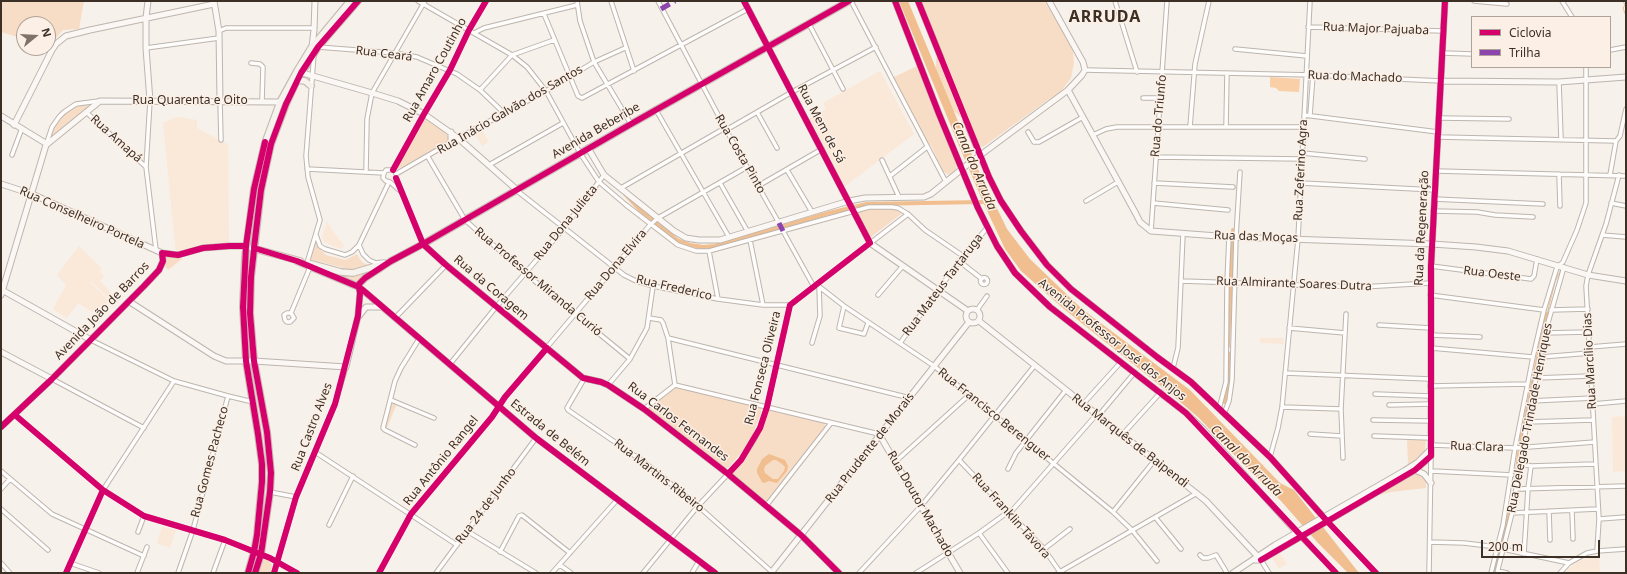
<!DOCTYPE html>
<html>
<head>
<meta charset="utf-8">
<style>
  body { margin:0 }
  #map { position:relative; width:1627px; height:574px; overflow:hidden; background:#f7f1eb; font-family:"Noto Sans",sans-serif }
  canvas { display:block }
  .frame { position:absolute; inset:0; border:2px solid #3b2f26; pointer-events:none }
  .legend { position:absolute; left:1471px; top:16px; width:140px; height:52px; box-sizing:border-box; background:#fcf0e6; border:1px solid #afa399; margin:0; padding:5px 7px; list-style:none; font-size:12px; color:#3b2f26 }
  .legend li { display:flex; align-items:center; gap:8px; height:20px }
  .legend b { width:20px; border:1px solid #afa399 }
  .north { position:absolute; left:16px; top:16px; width:40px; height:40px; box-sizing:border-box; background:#fcf0e6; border:1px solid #afa399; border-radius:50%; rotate:72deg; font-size:11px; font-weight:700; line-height:16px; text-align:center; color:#3b2f26 }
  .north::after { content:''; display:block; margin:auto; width:14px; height:18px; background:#7d736b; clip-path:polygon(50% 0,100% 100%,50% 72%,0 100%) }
  .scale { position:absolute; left:1481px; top:540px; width:119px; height:18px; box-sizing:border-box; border:2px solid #3b2f26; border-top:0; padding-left:5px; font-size:12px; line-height:14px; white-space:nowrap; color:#3b2f26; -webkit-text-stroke:3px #fcf0e6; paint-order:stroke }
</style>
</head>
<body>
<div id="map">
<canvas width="1627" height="574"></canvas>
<div class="frame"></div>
<ul class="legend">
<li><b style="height:5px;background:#d6006c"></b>Ciclovia</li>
<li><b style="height:5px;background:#8e44ad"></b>Trilha</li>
</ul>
<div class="north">N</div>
<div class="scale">200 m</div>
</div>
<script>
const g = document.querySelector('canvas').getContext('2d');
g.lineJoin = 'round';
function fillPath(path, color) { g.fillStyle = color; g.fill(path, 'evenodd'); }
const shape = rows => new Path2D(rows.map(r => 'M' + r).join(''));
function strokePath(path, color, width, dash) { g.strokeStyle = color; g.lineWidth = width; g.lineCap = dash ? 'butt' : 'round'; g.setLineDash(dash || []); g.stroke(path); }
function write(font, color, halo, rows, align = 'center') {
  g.font = font + ' "Noto Sans",sans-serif'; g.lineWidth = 3; g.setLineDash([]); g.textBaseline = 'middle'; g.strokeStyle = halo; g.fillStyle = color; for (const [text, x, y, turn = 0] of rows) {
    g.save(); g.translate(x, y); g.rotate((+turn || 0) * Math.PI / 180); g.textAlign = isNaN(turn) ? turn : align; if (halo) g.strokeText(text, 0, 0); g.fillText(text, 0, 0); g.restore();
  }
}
fillPath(shape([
  [880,71,914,134,844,187,808,119,826,109,823,103],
  [177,117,197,120,197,128,228,144,229,243,197,246,176,254,163,123],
  [482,130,489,142,482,146,475,134],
  [327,222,344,246,341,249,324,242,322,236],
  [79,246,102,269,93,279,100,272,104,276,100,281,116,298,112,302,91,281,90,282,109,301,92,312,78,303,67,318,53,309,66,285,57,275],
  [1260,338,1284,338,1283,344,1260,343],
  [1626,416,1626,471,1613,472,1612,417],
  [162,526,176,530,170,548,157,543],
  [1279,552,1287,564,1279,569,1271,556],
  [1599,556,1600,573,1564,573,1574,564,1583,559]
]), '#fae8d8');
fillPath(shape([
  [1,1,84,1,79,29,63,30,49,46,48,46,48,24,24,24,24,39,1,32],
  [920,1,1044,1,1064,32,1073,51,1074,63,1071,78,1060,93,1048,100,983,147,978,145,966,121,951,109,939,80,936,69,936,58,943,58],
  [917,66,957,164,956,169,949,175,942,171,932,147,925,139,892,78],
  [89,104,87,108,50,140,53,129,58,120,68,110,75,107],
  [426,118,445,132,449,138,448,142,406,166,396,169,423,120],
  [875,208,898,209,904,212,871,237,869,237,857,213,867,209],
  [315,241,318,247,326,255,345,260,357,254,362,262,370,266,359,270,352,270,309,259],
  [162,253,180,256,182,259,168,270,163,264],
  [307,264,350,275,371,271,363,278,352,282],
  [675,387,758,406,761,409,761,413,752,437,744,450,728,468,724,469,649,411,648,409,650,406],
  [393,403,395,404,396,406,386,430,385,427,391,406],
  [768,410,824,423,826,427,770,499,764,502,732,474,732,472,742,459],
  [1407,439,1426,439,1425,452,1418,459,1408,466],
  [1416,473,1423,476,1426,479,1426,488,1391,492,1375,496,1374,495,1411,474],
  [266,559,272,564,271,573,257,573,262,560]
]), '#f8ddc6');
fillPath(shape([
  [1270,77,1300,79,1299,92,1279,91,1276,88,1270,87]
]), '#f9cfa8');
fillPath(shape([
  [899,1,908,1,972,155,965,160],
  [976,165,1007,229,1030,259,1082,309,1190,390,1280,483,1294,490,1359,573,1348,573,1318,543,1281,501,1242,463,1199,418,1172,395,1064,309,1021,271,1005,249,983,202,969,169],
  [769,454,785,460,788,466,787,471,777,483,769,481,764,483,762,482,757,473,757,469,762,459],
  [773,460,776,460,782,464,785,467,784,471,778,479,773,479,765,473,764,470,765,466]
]), '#f1be8f');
strokePath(shape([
  [1623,1,1625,5,1623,8,1626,16],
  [1624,127,1626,124],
  [1547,314,1555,282,1561,269]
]), '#f1be8f', 1);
strokePath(shape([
  [625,194,639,209,677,240,690,245,703,247,715,246,829,213,867,204,983,202],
  [1228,346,1233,230],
  [1225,402,1228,392,1228,353],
  [1516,481,1520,446,1547,314],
  [1495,573,1512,504]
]), '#f1be8f', 4);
strokePath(shape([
  [941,58,966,121]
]), '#d1cac4', 5, [5, 2.5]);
const street = shape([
  [418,1,512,55,527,67,546,91,580,153,599,182,626,205,678,245,696,251,709,251,869,207,892,207,898,208,908,214,925,230,963,256],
  [577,1,580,21,594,62,631,124],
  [611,1,634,71],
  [658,1,725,128,779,223],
  [851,1,946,182],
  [1115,1,1137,72],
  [1474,1,1507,4],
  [1562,1,1572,17],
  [544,14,578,96,582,98,748,9],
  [809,24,843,89],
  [1308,27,1443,31],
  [219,31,226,28,314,28],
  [474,33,484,28,577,5],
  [318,47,395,53,417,57,457,74,480,90,505,114],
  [146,48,219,38],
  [1235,49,1307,56],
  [1610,50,1626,47],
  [1443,53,1472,54],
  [251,63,260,64,263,67,262,101],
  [1085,70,1313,75,1441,81],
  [1559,82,1561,139],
  [480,90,512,55,554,40],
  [1143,98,1161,98],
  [150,101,146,167,156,250],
  [220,101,221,140],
  [656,110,729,237],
  [86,112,146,167],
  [757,112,777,148],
  [1304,115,1438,132],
  [1310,115,1313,75],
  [1439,118,1509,119],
  [1190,127,1195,64,1209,1],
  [1226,127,1227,73],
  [726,130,792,92,876,47],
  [1028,132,1034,142,1039,142,1083,117],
  [1093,135,1106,129,1117,127,1303,127],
  [1438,137,1616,141],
  [1616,141,1620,136,1626,109],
  [46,145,52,127,59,117,64,112,76,104,99,101],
  [1302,153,1365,159],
  [12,155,22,128],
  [428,157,465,220,525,273,630,359],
  [1156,157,1302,159],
  [882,160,899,197],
  [489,165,563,123],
  [307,169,384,173],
  [393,170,424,114,450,70,469,30,486,1],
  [393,170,386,170,384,173,383,178,386,181,390,182,399,190],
  [787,170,812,212],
  [1436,171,1626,176],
  [366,172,367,119,372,93,425,1],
  [396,174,458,138,546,91,594,62,625,48],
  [1559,174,1560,206],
  [1610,175,1616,141],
  [890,176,927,147],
  [396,178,423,244],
  [720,183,748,232],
  [1154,183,1233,187],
  [1301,183,1435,190],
  [758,186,822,149],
  [621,188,725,128],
  [516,190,624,275,636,281,653,286,718,299,763,305,790,305],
  [1434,199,1543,204],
  [1086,201,1118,182],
  [1153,203,1228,210],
  [1611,203,1626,206],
  [1433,211,1477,212,1495,215,1533,217],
  [783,231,814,287],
  [1151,231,1167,1],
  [316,235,320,246,325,249,345,255,352,252,359,245,389,182],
  [1602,235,1626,237],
  [750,240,763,305],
  [359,245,363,254,369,260,376,263,384,262],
  [709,251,718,299],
  [959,261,982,279],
  [307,263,320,220,308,177,306,156,314,54],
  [1431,266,1531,279,1534,276,1537,259],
  '980.5 281a3.5 3.5 0 1 1 7 0a3.5 3.5 0 1 1-7 0Z',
  [1181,281,1362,287,1431,283],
  [817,285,844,306,934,366,1004,423,1113,512,1132,530,1157,561],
  [878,295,902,267],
  [1430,295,1544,310],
  [790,305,908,214],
  [844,306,839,328,864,334,868,323],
  [977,310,987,296],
  [1551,310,1588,309],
  [291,313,287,313,284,315,285,320,287,322,290,322,294,318,291,313,310,267],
  [395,318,446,265],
  [649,318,661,320,663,323,668,338,675,385],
  [1379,325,1431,328],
  [1289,328,1345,333],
  [1545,333,1588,332],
  [1431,335,1480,337],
  [668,338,910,398],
  [91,340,174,381,228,396,253,402],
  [812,343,820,316,819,286],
  [900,343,963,256,987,228],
  [1590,347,1626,344],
  [1431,348,1533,357],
  [1541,357,1590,353],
  [450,364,496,307,564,228,604,175],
  [1173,368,1178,348,1183,234],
  [1285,373,1430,379],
  [1536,378,1591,376],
  [52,379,144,428],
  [584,379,567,408,568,410,644,462,698,506,772,572],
  [608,385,630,359,647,328,653,286],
  [675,385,879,434],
  [1430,386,1527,384],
  [1375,394,1430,396],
  [391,400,434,418],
  [1531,401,1593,398],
  [1084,403,1121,362],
  [1593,404,1626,401],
  [1389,405,1430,404],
  [1282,407,1341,409],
  [644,409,675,385],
  [1219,409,1226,382,1227,282,1229,237],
  [1224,414,1229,401,1232,380,1236,237,1240,172],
  [15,415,103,490,144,516,225,540,270,558,297,573],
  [1099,415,1135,372],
  [1373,420,1431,421],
  [1527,422,1593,420],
  [1310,434,1342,436],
  [1122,435,1161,392],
  [1374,436,1431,438],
  [415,445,385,430,383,428,395,381,401,368,419,339],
  [1431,445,1515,448,1595,442],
  [315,452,457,545],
  [1270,457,1278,428,1282,407,1298,239,1310,1],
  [1343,458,1341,409,1346,314],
  [959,460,1044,549,1060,572],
  [895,462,969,395],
  [1520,464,1531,466,1595,464],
  [1008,469,1016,453,1066,390],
  [1,471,52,514,144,556],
  [1432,471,1512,475],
  [1,489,10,479],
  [1516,489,1626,486],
  [270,492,296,497],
  [766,506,831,423],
  [1,509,48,550],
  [1549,511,1550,540],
  [1572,511,1573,539],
  [1113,512,1154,461],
  [1010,513,1097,414],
  [1512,513,1597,509],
  [1155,517,1181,549],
  [1599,519,1626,517],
  [1327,521,1376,573],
  [329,525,353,476],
  [467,531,536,573],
  [138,532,144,516],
  [979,533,1008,573],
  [1300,536,1336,573],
  [1430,542,1464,543,1497,547],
  [1044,549,1070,529],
  [1503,549,1569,563],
  [1597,551,1599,519,1586,286,1588,275,1606,224,1619,175],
  [500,552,519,516,522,515,570,553],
  [1524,554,1528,489,1531,466],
  [1200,555,1203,558,1208,558,1216,555,1227,573],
  [1261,560,1269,573],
  [1,563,10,573],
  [70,563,99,573],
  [560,565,571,573],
  [1498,571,1507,573],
  [66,573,103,490,174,381],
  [137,573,147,547],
  [178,573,193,530,228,396],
  [213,573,225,540],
  [274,573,296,497,335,404,346,367],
  [379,573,411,514,492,417,505,397,650,225,658,218,747,167],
  [436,573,536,438],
  [552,573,617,500],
  [643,573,698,506,741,460,754,440,760,428,767,407,790,305],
  [692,573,699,561],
  [859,573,921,506,959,460,1035,365],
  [916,573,979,533,1008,512],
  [1058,573,1197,493],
  [1429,573,1431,456],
  [1491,573,1503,525,1515,448,1533,357,1544,310,1557,267,1563,262,1577,230,1586,203,1586,67],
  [1497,573,1512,513,1527,422,1545,333,1564,267],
  [1560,573,1569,563,1587,553,1597,551,1626,549]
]);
const secondary = shape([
  [148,1,146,18,146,48,150,101],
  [214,1,219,31,220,101],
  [744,1,870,243,968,311],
  [895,1,939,114,978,208,997,246,1015,273,1050,307,1186,413,1203,429,1300,536],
  [918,1,941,58],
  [312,47,314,30,315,1],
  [299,72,372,93,398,101,424,114,458,138,516,189],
  [1441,81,1559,82,1626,77],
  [1068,90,1136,214,1140,222,1151,231,1231,237,1432,244,1476,247,1508,251,1588,275,1626,281],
  [1,116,47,144],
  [966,121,989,177,1001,201,1021,231,1047,265,1071,289,1157,357,1191,382,1270,457,1327,521],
  [14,125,52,50,56,44,66,36,90,30,214,4],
  [451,142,451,132],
  [588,148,604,175,674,231,686,238,699,240,720,240,849,201,865,198,924,197,931,194,967,165,1068,90,1082,75,1085,70,1083,62,1049,1],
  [1,184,32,194,162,253,178,255,203,248,229,246,246,246],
  [423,244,446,265,583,378,601,382,608,385,644,409,728,474,801,535,839,573],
  [359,287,536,438,715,573],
  [2,290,91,340],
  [1,295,46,145,100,101,280,102],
  [130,302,214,356,226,361,254,361,346,367,358,316,360,293,359,287],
  '966 316a7 7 0 1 1 14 0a7 7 0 1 1-14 0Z',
  [359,316,366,307,382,307],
  [979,321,1206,501,1261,560],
  [1,352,52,379],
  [1,427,52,379,144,286,159,270,163,261,162,253],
  [879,434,960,573],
  [1415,470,1424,474,1431,483],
  [1255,560,1261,560,1415,470,1431,456,1431,266,1445,1],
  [771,573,969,322],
  [1233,573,1275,545,1404,471,1418,462,1431,449]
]);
const primary = shape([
  [297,80,305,81,311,86],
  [252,248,300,261],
  [297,261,359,287,359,284,365,278,391,261,423,244,631,124,849,1],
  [308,263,341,272,353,273,383,264],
  [248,573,254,552,257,535,262,482,262,464,258,434,246,361,243,307,245,257,254,189,265,143,280,102,297,71,311,48,350,1],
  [255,573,261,554,270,492,271,473,267,432,254,361,250,313,251,277,261,190,271,144,286,104,297,80,318,47,358,1]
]);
strokePath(street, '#bdb5ae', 5.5);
strokePath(secondary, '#bdb5ae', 7);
strokePath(primary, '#c7bdb4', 8);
strokePath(street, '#fefdfc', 3.5);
strokePath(secondary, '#faf7f5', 5);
strokePath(primary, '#f6f2ee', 5.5);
strokePath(shape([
  [661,9,675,1],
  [779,223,783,231]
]), '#8e44ad', 5, [10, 5]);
strokePath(shape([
  [358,1,318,47,301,73,286,104,271,144,261,190,254,248,297,261,359,287,364,291,536,438,715,573],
  [895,1,939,114,978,208,997,246,1015,273,1050,307,1186,413,1336,573],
  [918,1,989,177,1001,201,1021,231,1047,265,1071,289,1157,357,1191,382,1270,457,1327,521,1376,573],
  [393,170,424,114,450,70,469,30,486,1],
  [396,178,423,244,446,265,583,378,601,382,608,385,644,409,728,474,801,535,839,573],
  [254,250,251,277,250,313,254,361,267,432,271,473,270,492,261,554,255,573],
  [359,287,359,284,365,278,391,261,423,244,631,124,849,1],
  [15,415,103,490,144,516,225,540,270,558,297,573],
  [1,427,52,379,144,286,159,270,163,261,162,253,178,255,203,248,229,246,246,246],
  [728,474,741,460,760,428,767,407,790,305,870,243,744,1],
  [1261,560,1415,470,1431,456,1431,266,1445,1],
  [66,573,103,490],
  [248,573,254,552,257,535,262,482,262,464,258,434,246,361,243,307,246,246,254,189,265,142],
  [274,573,296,497,335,404,358,316,360,293,359,287],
  [379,573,411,514,492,417,505,397,547,348]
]), '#d6006c', 6);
write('12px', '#3b2f26', '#fcf0e6', [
  ["Rua Major Pajuaba",1376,29,2],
  ["Rua Ceará",384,54,7],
  ["Rua Amaro Coutinho",435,70,-61],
  ["Rua do Machado",1355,77,2],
  ["Rua Quarenta e Oito",190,101],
  ["Rua Inácio Galvão dos Santos",510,110,-30],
  ["Rua do Triunfo",1159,116,-85],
  ["Rua Mem de Sá",821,124,62],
  ["Avenida Beberibe",596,131,-30],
  ["Rua Amapá",116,139,42],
  ["Rua Costa Pinto",740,154,60],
  ["Rua Zeferino Agra",1301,170,-87],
  ["Rua Conselheiro Portela",82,218,24],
  ["Rua Dona Julieta",566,223,-51],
  ["Rua da Regeneração",1422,228,-87],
  ["Rua das Moças",1256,237,2],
  ["Rua Dona Elvira",616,265,-50],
  ["Rua Oeste",1492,274,7],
  ["Rua Professor Miranda Curió",538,282,40],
  ["Rua Almirante Soares Dutra",1294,284,2],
  ["Rua Mateus Tartaruga",943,285,-53],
  ["Rua da Coragem",491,288,40],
  ["Rua Frederico",674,288,13],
  ["Avenida João de Barros",102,311,-46],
  ["Avenida Professor José dos Anjos",1112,340,39],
  ["Rua Marcílio Dias",1590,361,-93],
  ["Rua Fonseca Oliveira",763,368,-76],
  ["Rua Francisco Berenguer",994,415,39],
  ["Rua Delegado Trindade Henriques",1530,418,-79],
  ["Rua Carlos Fernandes",678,422,37],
  ["Rua Castro Alves",312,427,-69],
  ["Estrada de Belém",550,433,39],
  ["Rua Marquês de Baipendi",1130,441,38],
  ["Rua Clara",1477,447,2],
  ["Rua Prudente de Morais",870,448,-52],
  ["Rua Antônio Rangel",441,461,-51],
  ["Rua Gomes Pacheco",210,462,-75],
  ["Rua Martins Ribeiro",659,476,38],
  ["Rua Doutor Machado",920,504,60],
  ["Rua 24 de Junho",486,506,-53],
  ["Rua Franklin Távora",1011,516,48]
]);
write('italic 13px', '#513419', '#fcf0e6', [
  ["Canal do Arruda",974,166,67],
  ["Canal do Arruda",1246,461,45]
]);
g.letterSpacing = '1px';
write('bold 16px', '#3b2f26', '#fcf0e6', [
  ["ARRUDA",1105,17]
]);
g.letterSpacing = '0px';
</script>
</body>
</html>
